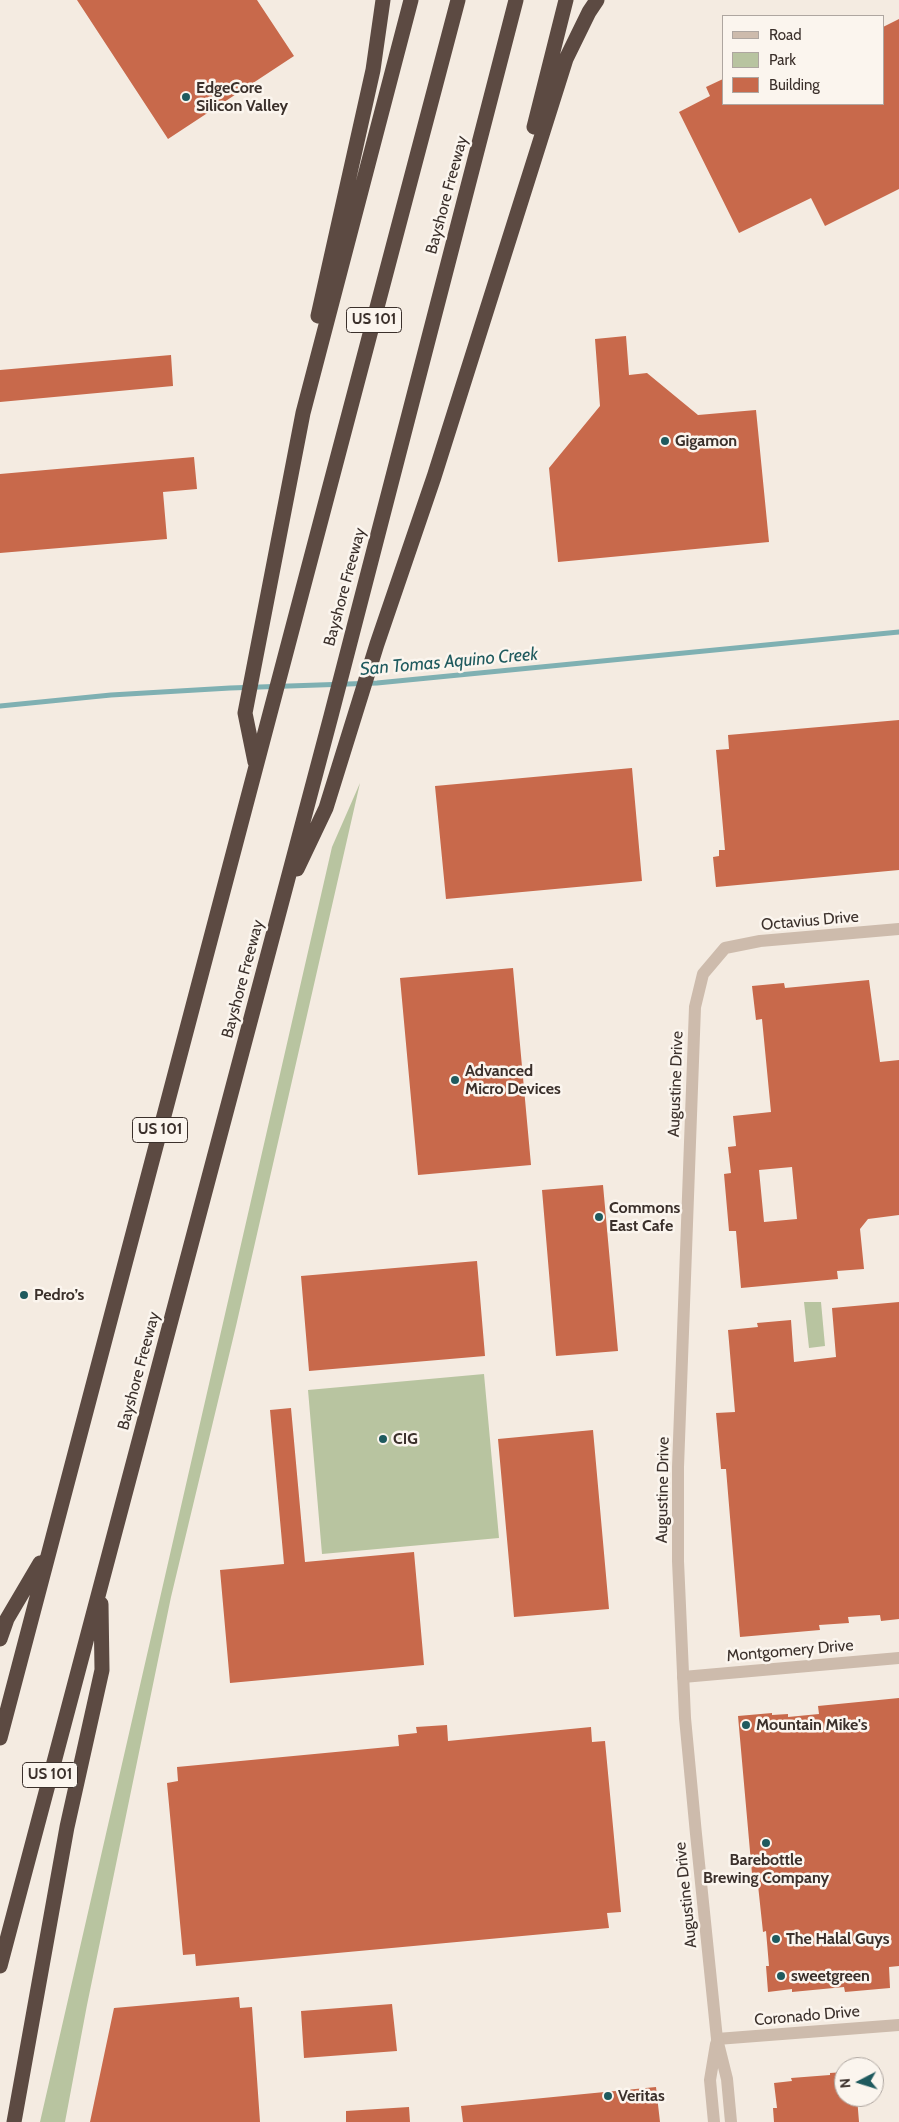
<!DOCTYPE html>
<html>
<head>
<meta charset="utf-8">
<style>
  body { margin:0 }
  #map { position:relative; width:899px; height:2122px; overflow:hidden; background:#f4ebe1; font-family:Cabin,sans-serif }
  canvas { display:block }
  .legend { position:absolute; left:722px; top:15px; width:162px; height:90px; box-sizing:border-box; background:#fbf5ee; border:1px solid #aea6a0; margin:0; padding:6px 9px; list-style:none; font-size:15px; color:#3b302b }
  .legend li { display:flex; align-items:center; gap:10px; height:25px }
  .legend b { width:25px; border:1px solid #aea6a0 }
  .north { position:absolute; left:834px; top:2057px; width:50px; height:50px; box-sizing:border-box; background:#fbf5ee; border:1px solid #aea6a0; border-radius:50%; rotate:265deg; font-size:14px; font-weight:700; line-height:20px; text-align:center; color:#3b302b }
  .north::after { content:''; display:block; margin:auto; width:18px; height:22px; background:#1f5a5e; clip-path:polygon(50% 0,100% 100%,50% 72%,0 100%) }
</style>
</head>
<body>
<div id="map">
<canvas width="899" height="2122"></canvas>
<ul class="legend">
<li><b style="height:6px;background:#cdbbac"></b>Road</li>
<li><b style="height:14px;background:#b8c4a0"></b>Park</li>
<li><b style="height:14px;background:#c8694b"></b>Building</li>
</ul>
<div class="north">N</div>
</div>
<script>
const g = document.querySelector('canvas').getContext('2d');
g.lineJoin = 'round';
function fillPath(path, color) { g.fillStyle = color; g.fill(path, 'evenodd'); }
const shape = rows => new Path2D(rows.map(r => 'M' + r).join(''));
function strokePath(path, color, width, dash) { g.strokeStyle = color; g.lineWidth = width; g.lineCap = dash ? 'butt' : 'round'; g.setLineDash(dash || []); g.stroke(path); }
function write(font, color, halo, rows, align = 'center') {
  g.font = font + ' Cabin,sans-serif'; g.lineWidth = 5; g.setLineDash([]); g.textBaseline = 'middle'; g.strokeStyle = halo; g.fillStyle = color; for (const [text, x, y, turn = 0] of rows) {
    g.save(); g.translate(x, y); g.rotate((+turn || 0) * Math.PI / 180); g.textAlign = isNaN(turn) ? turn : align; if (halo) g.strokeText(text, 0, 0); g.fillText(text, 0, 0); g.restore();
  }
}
fillPath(shape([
  [360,783,236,1326,171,1597,87,2005,65,2122,40,2122,332,847],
  [804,1302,821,1302,825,1346,809,1348],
  [484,1374,499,1538,322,1554,308,1390]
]), '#b8c4a0');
strokePath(shape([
  [0,706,111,695,230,688,377,683,899,632]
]), '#7fb0b2', 5);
fillPath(shape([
  [77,0,257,0,294,56,168,139],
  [899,19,899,189,825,226,811,198,739,233,679,112,710,96,706,87,723,79,723,104,883,104,883,27],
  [626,336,629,375,647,373,698,415,756,410,769,542,558,562,549,468,600,406,595,339],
  [171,355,173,386,0,402,0,370],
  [194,457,197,489,163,492,167,539,0,553,0,474],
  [899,720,899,870,716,887,713,857,719,856,719,850,725,850,716,750,729,749,728,735],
  [632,768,642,881,446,899,435,786],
  [513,968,531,1165,418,1175,400,978],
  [869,980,880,1062,899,1060,899,1215,868,1219,860,1229,864,1269,837,1271,838,1279,741,1288,736,1231,729,1231,724,1174,731,1173,728,1147,736,1146,733,1116,771,1112,762,1019,756,1020,752,986,784,983,785,988],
  [792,1167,797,1219,764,1222,759,1170],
  [603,1185,618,1351,556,1356,542,1190],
  [477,1261,485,1356,309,1371,301,1276],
  [899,1302,899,1619,881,1621,880,1615,848,1617,849,1623,819,1625,820,1630,740,1637,726,1469,721,1469,716,1413,735,1412,728,1330,758,1327,757,1323,791,1320,794,1362,836,1357,832,1308],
  [291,1408,305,1562,414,1552,424,1665,230,1683,220,1570,284,1564,270,1410],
  [593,1430,609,1609,514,1617,498,1439],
  [899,1698,899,1966,889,1967,890,1988,845,1992,844,1987,792,1992,792,1989,768,1992,766,1966,769,1966,766,1931,763,1932,758,1885,753,1885,738,1716,772,1713,772,1715,788,1714,788,1717,819,1714,818,1706],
  [447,1725,448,1741,591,1727,592,1742,605,1741,621,1912,607,1913,609,1928,196,1966,195,1954,183,1955,167,1783,178,1781,177,1767,399,1746,398,1735,417,1733,416,1727],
  [239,1997,240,2008,252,2007,260,2122,90,2122,114,2008],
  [392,2004,397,2051,304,2058,301,2011],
  [844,2072,844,2097,857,2097,859,2122,774,2122,773,2108,777,2108,774,2083,792,2081,791,2078,830,2075,830,2073],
  [656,2087,660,2122,463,2122,461,2106],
  [409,2107,410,2122,346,2122,346,2111]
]), '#c8694b');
strokePath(shape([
  [683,1677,899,1658],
  [717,2039,899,2025]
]), '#cdbbac', 12);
strokePath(shape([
  [714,2122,710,2080,716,2044],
  [731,2122,727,2079,717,2039,696,1834,685,1718,678,1561,678,1467,695,1007,703,974,725,948,760,941,899,929]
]), '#cdbbac', 12);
strokePath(shape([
  [534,127,566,0],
  [318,316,373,70,383,0],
  [255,762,245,713,303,413,411,0],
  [297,869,326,808,377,644,434,477,566,59,589,12,597,0],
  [0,1639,7,1619,40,1563],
  [0,1738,458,0],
  [0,1966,331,716,516,0],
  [14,2122,67,1827,102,1670,101,1604]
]), '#5c4a42', 15);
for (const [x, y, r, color] of [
  [186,97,5,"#1f5a5e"],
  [665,441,5,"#1f5a5e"],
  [455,1080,5,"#1f5a5e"],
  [599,1217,5,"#1f5a5e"],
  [24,1295,5,"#1f5a5e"],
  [383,1439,5,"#1f5a5e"],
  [746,1725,5,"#1f5a5e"],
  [766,1843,5,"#1f5a5e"],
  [776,1939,5,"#1f5a5e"],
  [781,1976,5,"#1f5a5e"],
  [608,2096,5,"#1f5a5e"]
]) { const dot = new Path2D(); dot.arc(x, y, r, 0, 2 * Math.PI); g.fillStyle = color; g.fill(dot); strokePath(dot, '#fbf5ee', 2); }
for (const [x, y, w] of [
  [374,320,55],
  [160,1130,55],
  [50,1775,55]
]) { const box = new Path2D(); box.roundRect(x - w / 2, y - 12.5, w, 25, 4); g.fillStyle = '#fbf5ee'; g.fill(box); strokePath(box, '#3b302b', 1); }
write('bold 15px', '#3b302b', null, [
  ["US 101",374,320],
  ["US 101",160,1130],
  ["US 101",50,1775]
]);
write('bold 16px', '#3b302b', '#fbf5ee', [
  ["EdgeCore",196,88],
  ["Silicon Valley",196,106],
  ["Gigamon",675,441],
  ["Advanced",465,1071],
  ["Micro Devices",465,1089],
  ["Commons",609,1208],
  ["East Cafe",609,1226],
  ["Pedro’s",34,1295],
  ["CIG",393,1439],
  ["Mountain Mike's",756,1725],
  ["Barebottle",766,1860,"center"],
  ["Brewing Company",766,1878,"center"],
  ["The Halal Guys",786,1939],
  ["sweetgreen",791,1976],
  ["Veritas",618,2096]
], 'left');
write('16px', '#3b302b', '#fbf5ee', [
  ["Bayshore Freeway",447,195,-75],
  ["Bayshore Freeway",345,587,-75],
  ["Octavius Drive",810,921,-5],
  ["Bayshore Freeway",243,979,-75],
  ["Augustine Drive",676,1084,-88],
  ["Bayshore Freeway",139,1371,-75],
  ["Augustine Drive",663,1490,-89],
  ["Montgomery Drive",790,1651,-5],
  ["Augustine Drive",686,1895,-96],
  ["Coronado Drive",807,2016,-5]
]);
write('italic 18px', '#1f5a5e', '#fbf5ee', [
  ["San Tomas Aquino Creek",449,662,-5]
]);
</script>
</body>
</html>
